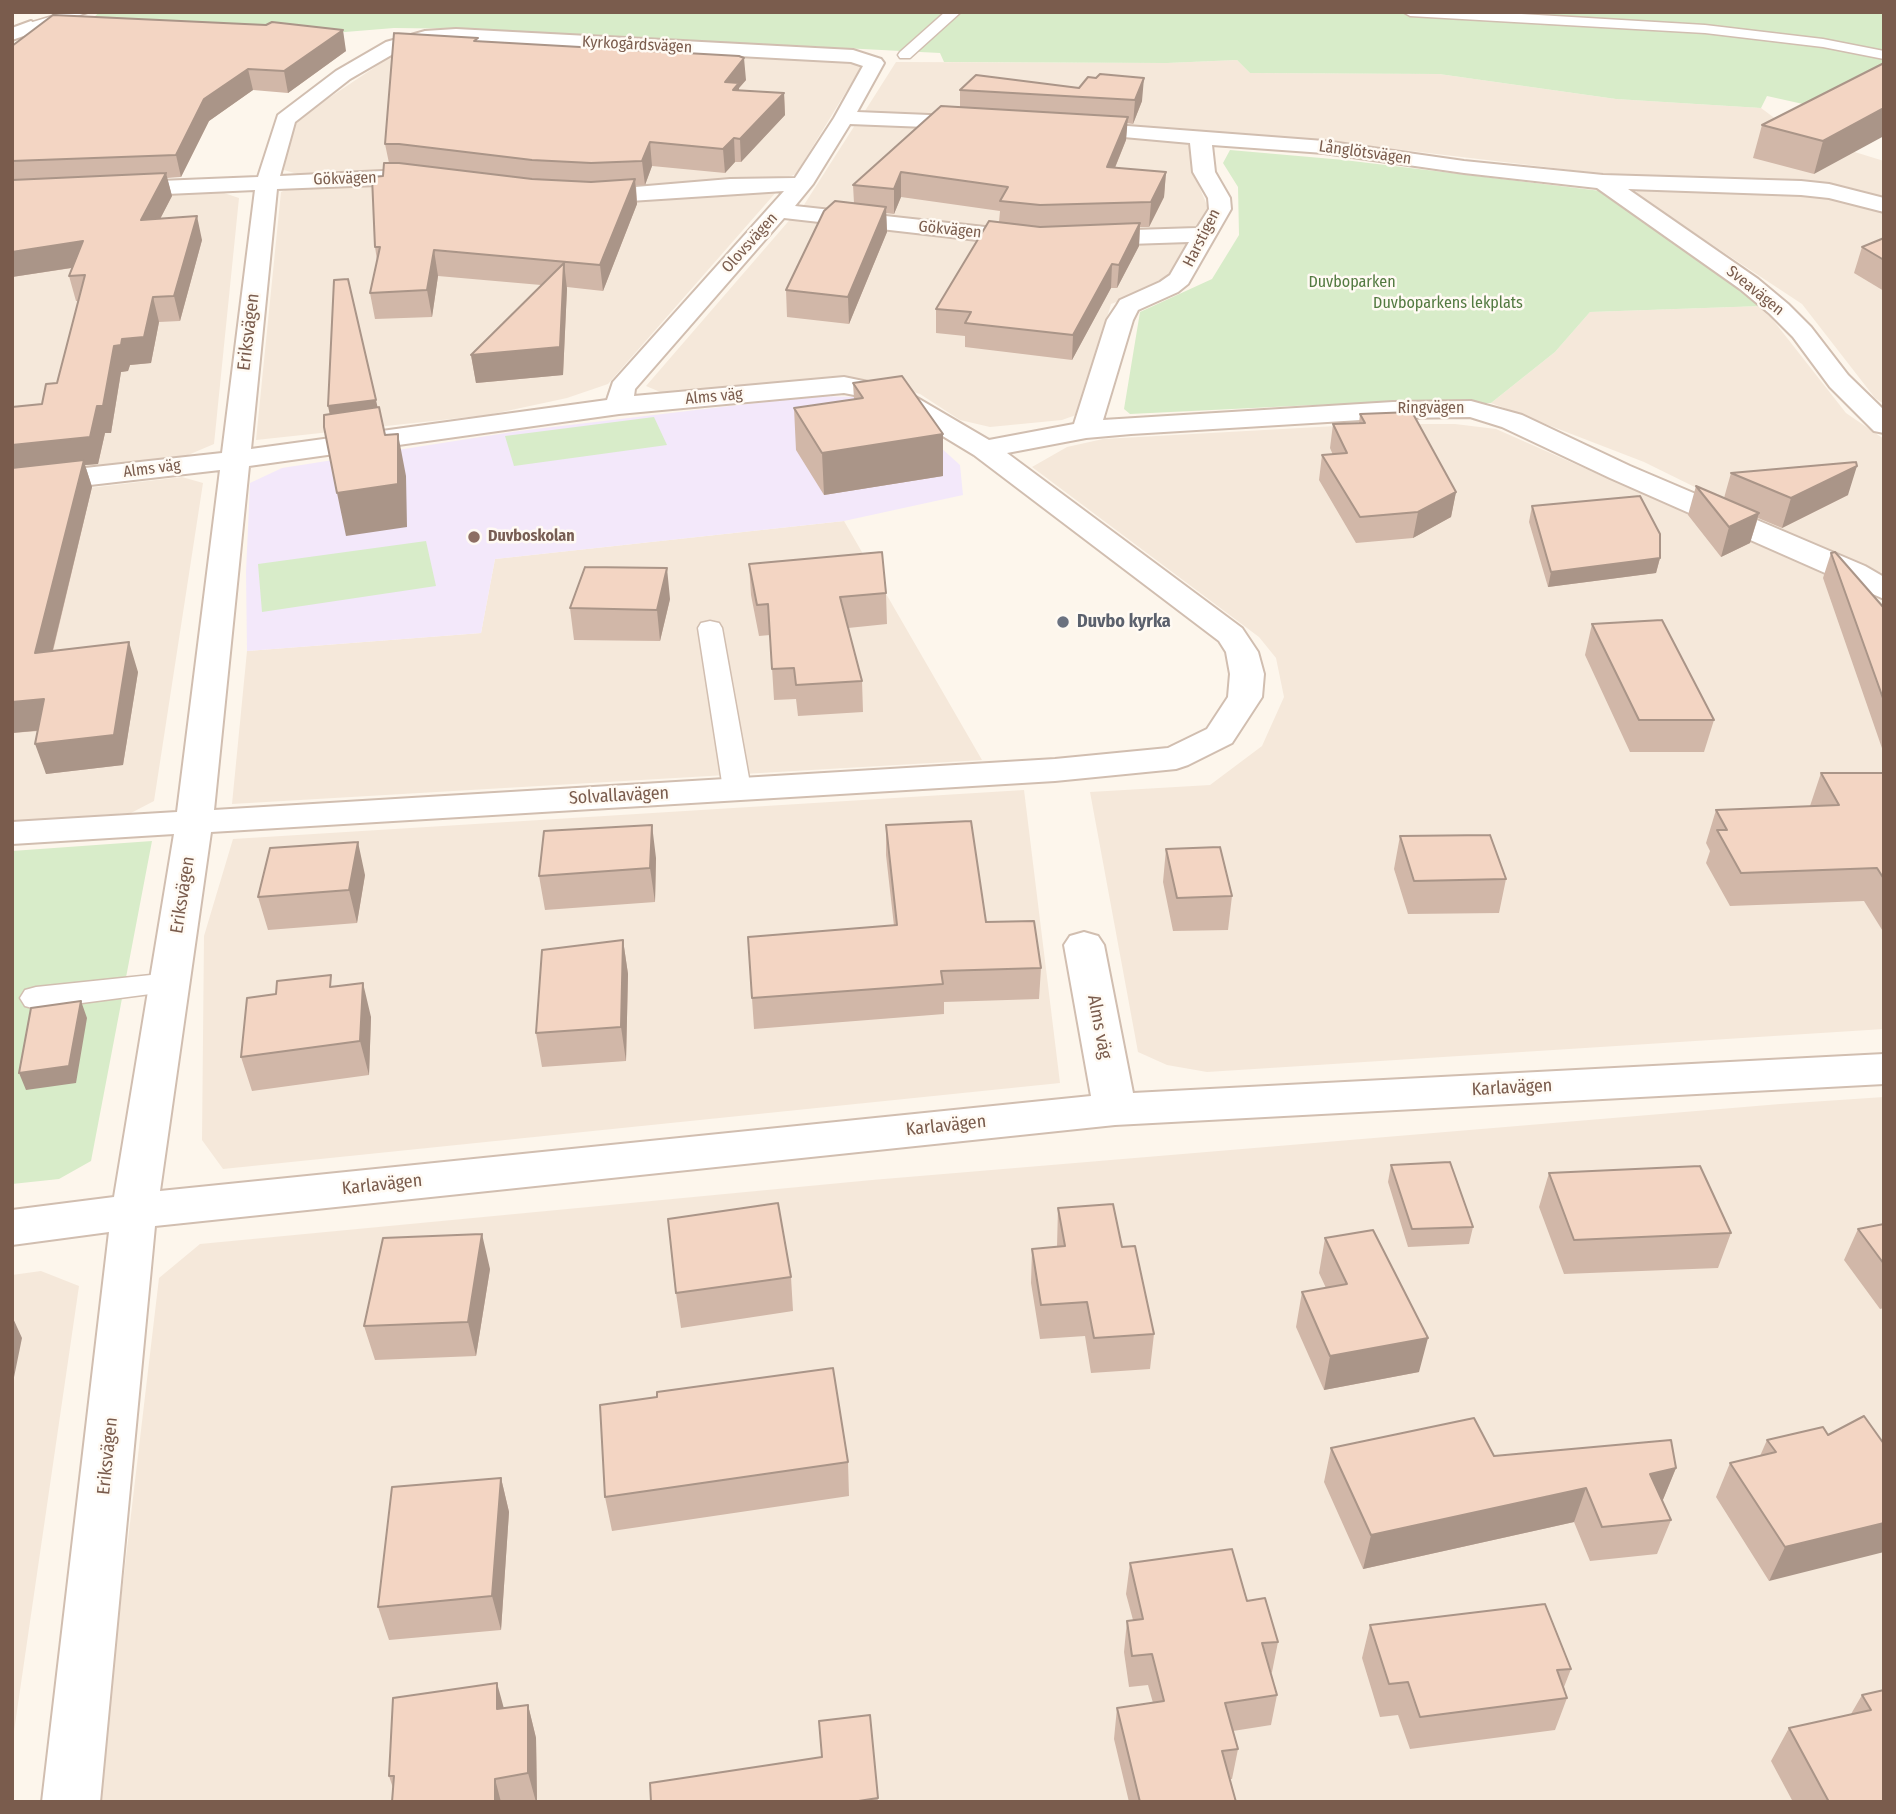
<!DOCTYPE html>
<html>
<head>
<meta charset="utf-8">
<style>
  body { margin:0 }
  #map { position:relative; width:1896px; height:1814px; overflow:hidden; background:#fdf6ec; font-family:"Fira Sans Condensed",sans-serif }
  canvas { display:block }
  .frame { position:absolute; inset:0; border:14px solid #7a5c4d; pointer-events:none }
</style>
</head>
<body>
<div id="map">
<canvas width="1896" height="1814"></canvas>
<div class="frame"></div>
</div>
<script>
const g = document.querySelector('canvas').getContext('2d');
g.lineJoin = 'round';
function fillPath(path, color) { g.fillStyle = color; g.fill(path, 'evenodd'); }
const shape = rows => new Path2D(rows.map(r => 'M' + r).join(''));
function strokePath(path, color, width, dash) { g.strokeStyle = color; g.lineWidth = width; g.lineCap = dash ? 'butt' : 'round'; g.setLineDash(dash || []); g.stroke(path); }
function write(font, color, halo, rows, align = 'center') {
  g.font = font + ' "Fira Sans Condensed",sans-serif'; g.lineWidth = 5; g.setLineDash([]); g.textBaseline = 'middle'; g.strokeStyle = halo; g.fillStyle = color; for (const [text, x, y, turn = 0] of rows) {
    g.save(); g.translate(x, y); g.rotate((+turn || 0) * Math.PI / 180); g.textAlign = isNaN(turn) ? turn : align; if (halo) g.strokeText(text, 0, 0); g.fillText(text, 0, 0); g.restore();
  }
}
fillPath(shape([
  [611,49,843,58,863,64,796,174,784,179,659,191,301,175,284,170,290,124,399,51],
  [1237,60,1250,73,1439,74,1616,99,1761,108,1796,134,1884,161,1884,197,1844,186,1621,176,1319,140,1096,122,863,114,896,62,1167,63],
  [855,125,1034,130,1193,142,1199,186,1211,215,1196,235,1042,236,802,208],
  [402,182,529,201,778,190,608,384,567,398,488,415,256,440,281,192,296,185],
  [1660,189,1813,193,1884,209,1884,404,1875,398,1802,304,1635,194,1637,191],
  [202,192,221,192,239,198,214,444,181,458,12,478,12,201],
  [793,216,1179,239,1188,243,1168,283,1111,304,1079,414,1062,420,990,427,960,420,920,394,880,382,850,378,800,380,665,394,646,386],
  [1762,306,1846,413,1884,439,1884,574,1780,529,1644,462,1491,403,1555,352,1590,312],
  [1372,424,1455,424,1496,429,1815,570,1860,592,1884,611,1884,1029,1207,1072,1167,1065,1138,1052,1090,792,1210,785,1262,746,1284,697,1276,658,1259,637,1032,467,1067,447,1103,439],
  [182,477,203,483,154,801,131,813,12,821,12,497],
  [844,521,982,760,232,804,247,651,481,633,495,559],
  [1024,790,1060,1083,223,1169,202,1140,204,936,233,839],
  [1884,1097,1884,1802,97,1802,159,1278,200,1244,872,1180,1780,1104],
  [41,1271,79,1286,12,1745,12,1275]
]), '#f5e8da');
fillPath(shape([
  [814,396,856,397,898,409,960,465,963,495,844,521,495,559,481,633,247,651,246,572,250,483,282,468,519,431]
]), '#f3e8fa');
fillPath(shape([
  [100,12,1884,12,1884,122,1767,96,1761,108,1616,99,1439,74,1250,73,1237,60,1167,63,944,62,940,53,474,29,394,28,345,32,90,20],
  [1230,150,1344,160,1601,191,1762,306,1590,312,1555,352,1491,403,1314,405,1130,414,1124,409,1140,312,1212,279,1239,235,1238,187,1223,163],
  [654,417,667,445,514,466,505,436],
  [426,541,436,586,262,612,258,564],
  [152,841,91,1161,59,1179,12,1184,12,851]
]), '#d8ecc9');
const lane = shape([
  [66,12,89,12,31,31,24,27,26,24,66,12],
  [945,12,961,12,910,58,900,58,898,55,900,52,945,12],
  [1403,12,1488,12,1705,25,1823,39,1884,51,1884,59,1823,47,1705,33,1410,16,1403,12],
  [710,621,719,623,722,628,751,789,747,795,737,797,727,795,723,789,698,628,701,623,710,621],
  [170,973,181,976,186,983,181,990,36,1009,25,1006,20,998,25,990,36,987,170,973]
]);
const street = shape([
  [31,21,40,27,38,31,12,40,12,28,31,21],
  [456,29,853,50,881,59,884,63,857,112,977,117,984,119,987,123,984,127,977,129,850,124,813,184,795,206,1039,233,1197,228,1209,209,1208,198,1193,172,1190,143,1068,132,1065,128,1068,124,1075,122,1324,141,1464,161,1603,175,1801,181,1829,184,1884,198,1884,212,1829,198,1801,195,1628,189,1758,279,1788,304,1811,327,1848,375,1884,410,1884,433,1874,431,1830,387,1793,337,1770,314,1740,289,1597,188,1464,173,1324,153,1212,145,1215,172,1230,198,1231,209,1188,284,1178,292,1138,310,1133,320,1103,420,1393,402,1471,401,1522,415,1630,466,1865,566,1884,577,1884,599,1610,478,1502,427,1470,417,1393,418,1131,434,1086,438,1007,453,1242,628,1258,652,1264,674,1262,697,1232,743,1188,765,1176,769,1055,781,211,832,160,1191,1091,1096,1064,945,1070,936,1084,932,1098,936,1104,945,1133,1093,1884,1054,1884,1084,1115,1125,155,1226,100,1802,42,1802,109,1232,12,1245,12,1210,114,1197,174,834,12,844,12,822,177,812,220,470,12,494,12,476,222,453,255,190,12,201,12,187,258,177,278,115,336,71,386,42,425,31,456,29],
  [456,41,851,62,863,66,834,118,795,178,730,179,576,192,573,197,576,202,584,204,784,191,613,382,607,400,251,449,277,189,403,184,423,186,431,184,434,179,431,174,403,170,280,176,295,122,350,79,400,50,426,43,456,41],
  [784,218,1039,247,1189,242,1170,275,1160,282,1120,300,1117,305,1107,320,1074,424,989,440,902,389,844,377,634,396,635,389,784,218],
  [844,393,885,401,974,455,1219,641,1226,652,1230,674,1228,697,1207,729,1168,748,1055,759,214,810,249,466,619,414,844,393]
]);
strokePath(lane, '#d1beb0', 3);
strokePath(street, '#d1beb0', 4);
fillPath(lane, '#fff');
fillPath(street, '#fff');
fillPath(shape([
  [478,41,746,80,739,88,739,90,784,93,785,115,741,162,735,162,725,173,652,166,645,185,636,185,637,204,603,291,567,287,563,375,476,383,471,355,541,285,438,276,432,317,375,319,370,293,377,260,375,247,383,176,389,163,385,144],
  [12,46,346,51,288,93,253,90,209,121,181,177,167,178,172,196,160,219,202,240,180,321,159,322,151,363,130,365,128,371,121,372,111,433,105,433,98,464,85,465,92,487,53,651,138,672,123,765,46,774,38,731,12,733,42,404,57,383,79,301,76,301,69,276,72,268,12,277],
  [1884,63,1814,174,1753,158,1762,125],
  [976,75,1142,101,1133,124,1127,123,1126,140,1115,168,1166,172,1164,197,1149,227,1140,227,1139,246,1117,288,1111,288,1072,360,965,347,965,336,936,333,936,309,999,222,1000,211,901,197,894,214,886,213,887,232,849,324,787,317,786,290,854,203,853,185,960,107,960,90],
  [1884,238,1884,291,1854,273,1862,247],
  [853,383,943,434,943,476,824,495,796,450,794,408,854,399],
  [1360,414,1456,492,1451,517,1413,538,1356,543,1319,480,1322,455,1333,455,1330,448,1333,424,1359,423],
  [1731,473,1848,495,1782,528,1758,518,1750,543,1721,557,1688,515,1696,486,1724,498],
  [1532,506,1660,558,1656,573,1548,587,1529,522],
  [1831,553,1884,608,1884,754,1823,578],
  [749,564,886,593,887,624,848,628,862,681,863,712,798,716,796,699,774,700,770,635,759,636,751,595],
  [670,599,660,641,574,640,570,608],
  [1592,624,1714,720,1704,752,1630,752,1585,655],
  [1821,773,1884,773,1884,933,1864,901,1730,906,1706,863,1710,851,1706,843,1716,810,1810,806],
  [886,825,986,922,1041,968,1039,999,944,1002,944,1014,754,1029,752,998,894,926,886,855],
  [1400,836,1506,879,1499,913,1408,914,1394,869],
  [1166,849,1232,896,1228,930,1173,931,1163,882],
  [656,858,655,902,545,910,539,876],
  [365,875,357,923,268,930,258,897],
  [623,940,628,974,626,1061,542,1067,536,1033],
  [334,986,371,1017,369,1075,252,1091,241,1057],
  [1391,1165,1473,1227,1469,1244,1408,1247,1388,1182],
  [1549,1173,1731,1233,1718,1268,1564,1274,1539,1207],
  [1058,1208,1122,1247,1154,1334,1150,1369,1091,1373,1085,1336,1040,1339,1031,1283,1032,1249,1057,1247],
  [1884,1224,1884,1308,1880,1309,1844,1260,1858,1229],
  [1325,1238,1419,1372,1324,1390,1296,1327,1302,1292,1326,1288,1319,1273],
  [490,1269,476,1356,375,1360,364,1326],
  [791,1277,793,1311,681,1328,676,1293],
  [1864,1416,1769,1581,1716,1497,1730,1463,1760,1456,1767,1440,1828,1435],
  [1331,1448,1494,1456,1676,1468,1662,1502,1671,1520,1657,1554,1590,1561,1574,1522,1363,1569,1324,1482],
  [848,1462,849,1496,612,1531,605,1497],
  [501,1478,509,1512,501,1630,389,1640,378,1607],
  [1130,1563,1247,1601,1278,1642,1272,1672,1271,1673,1277,1695,1271,1725,1233,1731,1238,1749,1232,1779,1230,1779,1236,1802,1129,1802,1114,1739,1117,1708,1153,1703,1148,1685,1129,1687,1124,1652,1127,1621,1133,1620,1126,1594],
  [1370,1625,1571,1669,1564,1687,1567,1698,1555,1730,1410,1749,1398,1715,1380,1717,1362,1658],
  [1884,1690,1884,1802,1793,1802,1771,1761,1789,1728,1851,1714,1862,1695],
  [528,1705,536,1738,537,1802,392,1802,393,1788,389,1776,504,1708],
  [870,1715,878,1802,651,1802,822,1757]
]), '#d1b7a8');
fillPath(shape([
  [343,30,346,51,288,93,284,71],
  [744,58,746,80,739,88,740,105,725,82],
  [248,69,253,90,209,121,181,177,176,155,204,99],
  [1144,78,1142,101,1133,124,1135,100],
  [784,93,785,115,741,162,740,139],
  [1884,108,1884,136,1814,174,1823,141],
  [1128,117,1126,140,1105,192,1107,167],
  [734,138,735,162,725,173,723,149],
  [650,142,652,166,645,185,642,161],
  [901,172,901,197,894,214,894,189],
  [1166,172,1164,197,1149,227,1151,202],
  [166,173,172,196,147,244,141,220],
  [635,179,637,204,603,291,600,265],
  [886,207,887,232,849,324,848,297],
  [197,216,202,240,180,321,174,296],
  [1140,223,1139,246,1117,288,1119,265],
  [83,241,90,265,12,277,12,252],
  [434,250,438,276,432,317,427,290],
  [564,263,567,289,563,375,476,383,471,355],
  [1112,264,1111,288,1072,360,1073,335],
  [153,297,159,322,151,363,130,365,128,371,121,372,111,433,105,433,98,464,85,465,92,487,45,682,35,653,12,473,12,445,114,346,122,339],
  [376,400,382,428,334,435,328,406],
  [398,434,406,476,407,527,346,536,337,493],
  [943,434,943,476,824,495,822,453],
  [1857,466,1848,495,1782,528,1791,498],
  [1456,492,1451,517,1413,538,1418,512],
  [1759,513,1750,543,1721,557,1729,527],
  [1660,558,1656,573,1548,587,1551,572],
  [667,568,670,599,660,641,657,610],
  [129,642,138,672,123,765,46,774,35,744],
  [44,699,54,729,12,733,12,702],
  [652,825,656,858,655,902,650,868],
  [358,842,365,875,357,923,349,890],
  [623,940,628,974,626,1061,621,1027],
  [363,983,371,1017,369,1075,360,1041],
  [81,1001,87,1018,76,1083,26,1090,19,1073],
  [482,1234,490,1269,476,1356,468,1322],
  [12,1316,22,1338,12,1387],
  [1428,1338,1419,1372,1324,1390,1330,1356],
  [1676,1468,1662,1502,1650,1474],
  [501,1478,509,1512,501,1630,492,1596],
  [1586,1488,1574,1522,1363,1569,1371,1535],
  [1884,1523,1884,1552,1769,1581,1785,1547],
  [497,1683,506,1716,497,1709],
  [528,1705,536,1738,537,1802,536,1802,528,1773],
  [495,1779,501,1802,495,1802]
]), '#aa9588');
const building = shape([
  [53,15,266,25,272,22,343,30,284,71,248,69,204,99,176,155,12,161,12,46,53,15],
  [394,33,478,38,474,41,739,56,744,58,725,82,739,83,733,90,784,93,740,139,734,138,723,149,650,142,642,161,591,163,532,160,399,144,385,144,394,33],
  [1884,63,1884,108,1823,141,1762,125,1884,63],
  [1100,74,1144,78,1135,100,960,90,976,75,1079,88,1088,77,1096,78,1100,74],
  [941,106,1128,117,1107,167,1166,172,1151,202,1040,205,1000,201,1008,187,901,172,894,189,853,185,941,106],
  [384,163,399,163,532,179,591,182,635,179,600,265,434,250,427,290,370,293,380,247,375,247,372,177,383,176,384,163],
  [166,173,141,220,197,216,174,296,153,297,144,337,122,339,121,345,114,346,103,406,97,406,90,437,12,445,12,407,42,404,46,384,57,383,85,275,69,276,83,241,12,252,12,180,166,173],
  [835,201,886,207,848,297,786,290,824,211,835,201],
  [989,221,1040,227,1140,223,1119,265,1112,264,1073,335,965,323,971,312,936,309,989,221],
  [1884,238,1884,260,1862,247,1884,238],
  [564,263,560,347,471,355,564,263],
  [348,279,376,400,328,406,334,280,348,279],
  [902,376,943,434,822,453,794,408,863,398,853,383,902,376],
  [379,407,385,435,398,434,398,484,337,493,324,427,324,415,379,407],
  [1412,412,1456,492,1418,512,1360,517,1322,455,1347,453,1333,424,1365,423,1360,414,1412,412],
  [84,460,35,653,129,642,114,735,35,744,44,699,12,702,12,468,84,460],
  [1856,462,1857,466,1791,498,1731,473,1856,462],
  [1696,486,1759,513,1729,527,1696,486],
  [1640,496,1660,534,1660,558,1551,572,1532,506,1640,496],
  [882,552,886,593,840,597,862,681,796,685,794,668,772,669,768,604,757,605,749,564,882,552],
  [1835,552,1884,608,1884,701,1831,553,1835,552],
  [585,567,667,568,657,610,570,608,585,567],
  [1662,620,1714,720,1639,720,1592,624,1662,620],
  [1821,773,1884,773,1884,879,1877,868,1741,873,1717,830,1727,830,1716,810,1839,805,1821,773],
  [971,821,986,922,1034,921,1041,968,941,971,943,984,752,998,748,937,897,925,886,825,971,821],
  [652,825,650,868,539,876,544,831,652,825],
  [1490,835,1506,879,1414,881,1400,836,1490,835],
  [358,842,349,890,258,897,270,848,358,842],
  [1220,847,1232,896,1177,898,1166,849,1220,847],
  [623,940,621,1027,536,1033,542,950,623,940],
  [331,975,330,987,363,983,360,1041,241,1057,247,998,276,994,277,981,331,975],
  [81,1001,69,1066,19,1073,31,1008,81,1001],
  [1450,1162,1473,1227,1412,1229,1391,1165,1450,1162],
  [1700,1166,1731,1233,1574,1240,1549,1173,1700,1166],
  [778,1203,791,1277,676,1293,668,1219,778,1203],
  [1113,1204,1122,1247,1135,1246,1154,1334,1094,1338,1087,1302,1041,1305,1032,1249,1065,1246,1058,1208,1113,1204],
  [1884,1224,1884,1264,1858,1229,1884,1224],
  [1373,1230,1428,1338,1330,1356,1302,1292,1347,1284,1325,1238,1373,1230],
  [482,1234,468,1322,364,1326,383,1238,482,1234],
  [833,1368,848,1462,605,1497,600,1405,657,1397,657,1392,833,1368],
  [1864,1416,1884,1444,1884,1523,1785,1547,1730,1463,1776,1452,1767,1440,1823,1427,1828,1435,1864,1416],
  [1474,1418,1494,1456,1671,1440,1676,1468,1650,1474,1671,1520,1602,1527,1586,1488,1371,1535,1331,1448,1474,1418],
  [501,1478,492,1596,378,1607,392,1487,501,1478],
  [1232,1549,1247,1601,1265,1598,1278,1642,1262,1643,1277,1695,1225,1703,1238,1749,1222,1751,1236,1802,1140,1802,1117,1708,1164,1701,1152,1654,1132,1656,1127,1621,1143,1619,1130,1563,1232,1549],
  [1545,1604,1571,1669,1557,1670,1567,1698,1420,1717,1408,1682,1389,1684,1370,1625,1545,1604],
  [497,1683,497,1709,528,1705,528,1773,495,1779,495,1802,392,1802,394,1776,389,1776,393,1698,497,1683],
  [1884,1690,1884,1802,1829,1802,1789,1728,1871,1710,1862,1695,1884,1690],
  [870,1715,878,1798,852,1802,651,1802,650,1783,822,1757,819,1721,870,1715]
]);
fillPath(building, '#f3d5c3');
strokePath(building, '#aa9588', 2);
for (const [x, y, r, color] of [
  [474,537,7,"#8d6e63"],
  [1063,622,7,"#6b7280"]
]) { const dot = new Path2D(); dot.arc(x, y, r, 0, 2 * Math.PI); g.fillStyle = color; g.fill(dot); strokePath(dot, '#fffaf3', 2.5); }
write('16px', '#7a5c4d', '#fffaf3', [
  ["Kyrkogårdsvägen",637,45,3],
  ["Långlötsvägen",1365,153,8],
  ["Gökvägen",345,179,-2],
  ["Gökvägen",950,230,6],
  ["Harstigen",1202,238,-63],
  ["Olovsvägen",750,243,-48],
  ["Sveavägen",1755,291,39],
  ["Alms väg",714,397,-5],
  ["Ringvägen",1431,409],
  ["Alms väg",152,469,-7]
]);
write('16px', '#537a41', '#fffaf3', [
  ["Duvboparken",1352,283],
  ["Duvboparkens lekplats",1448,304]
]);
write('bold 16px', '#785e54', '#fffaf3', [
  ["Duvboskolan",488,537]
], 'left');
write('18px', '#7a5c4d', '#fffaf3', [
  ["Eriksvägen",249,332,-83],
  ["Solvallavägen",619,796,-3],
  ["Eriksvägen",183,895,-81],
  ["Alms väg",1099,1027,79],
  ["Karlavägen",1512,1088,-3],
  ["Karlavägen",946,1126,-6],
  ["Karlavägen",382,1185,-6],
  ["Eriksvägen",108,1456,-84]
]);
write('bold 18px', '#5b616d', '#fffaf3', [
  ["Duvbo kyrka",1077,622]
], 'left');
</script>
</body>
</html>
